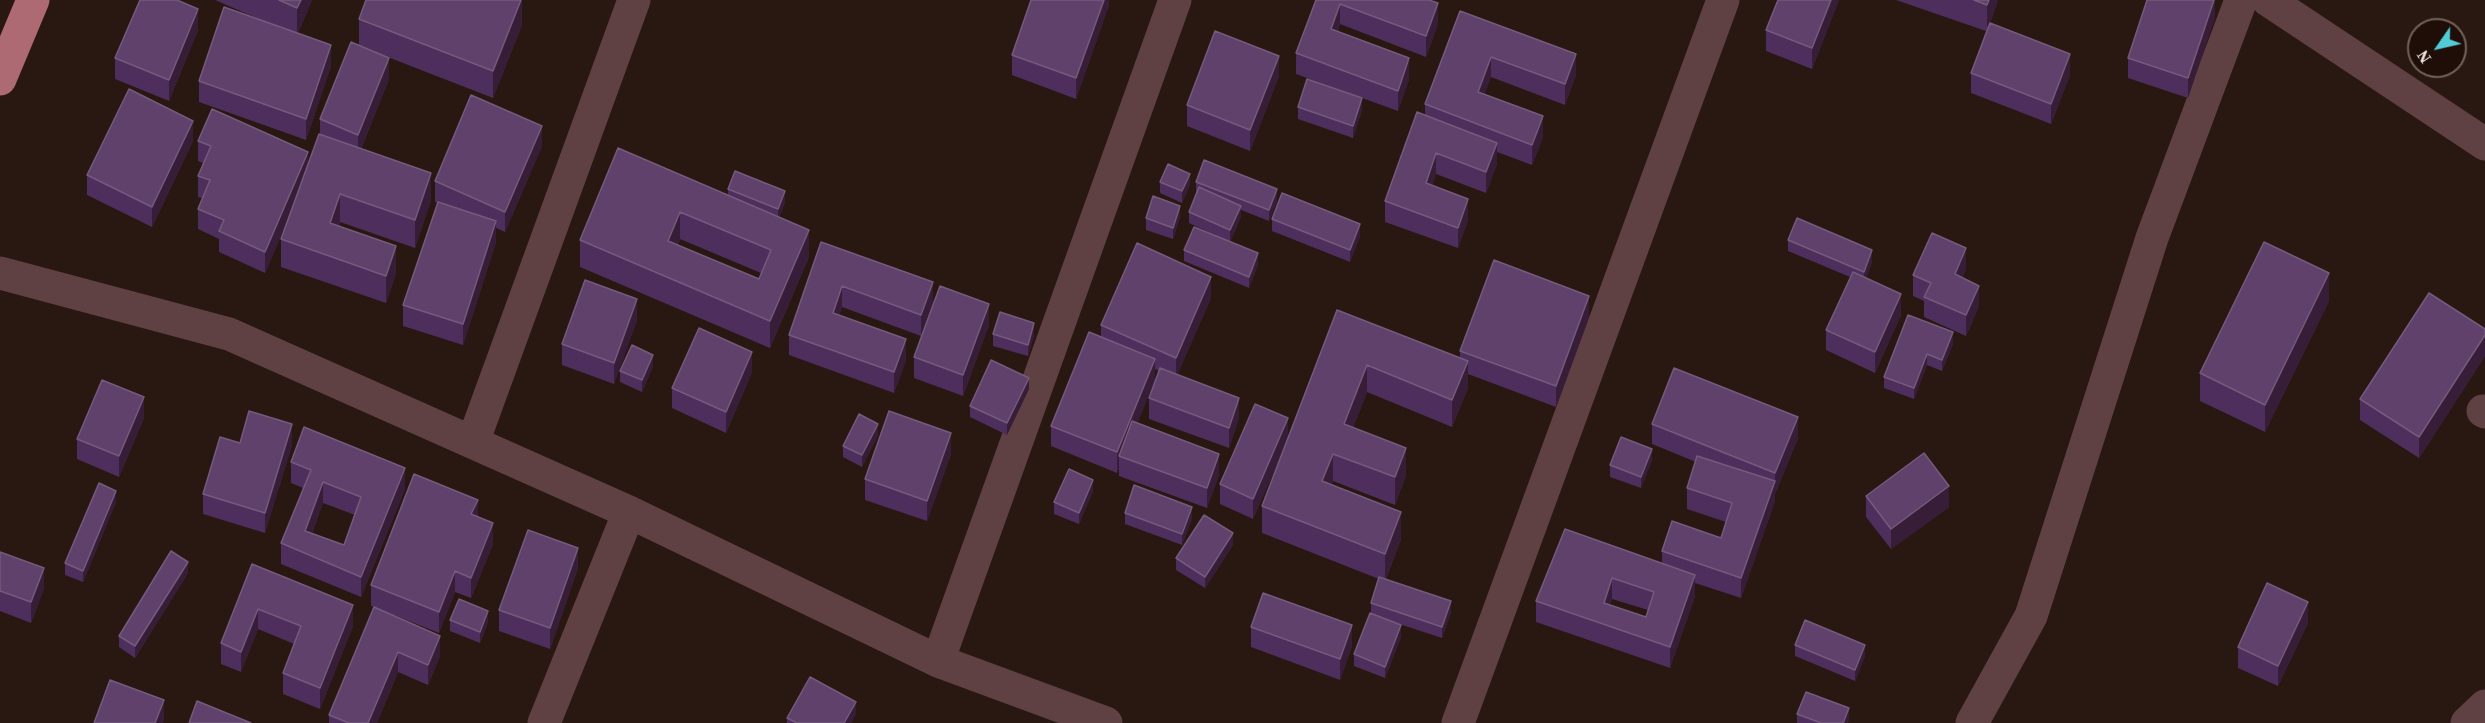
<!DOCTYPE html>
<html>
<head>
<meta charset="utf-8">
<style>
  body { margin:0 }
  #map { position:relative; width:2485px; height:723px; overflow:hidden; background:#291711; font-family:"Source Serif 4",serif }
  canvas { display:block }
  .north { position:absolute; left:2407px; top:18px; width:60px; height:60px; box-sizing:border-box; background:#1f0e08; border:2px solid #71625c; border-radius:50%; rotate:236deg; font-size:16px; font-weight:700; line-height:24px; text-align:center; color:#ecdfda }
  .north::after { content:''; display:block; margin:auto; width:21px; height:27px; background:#52cbd9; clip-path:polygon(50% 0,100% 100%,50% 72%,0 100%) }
</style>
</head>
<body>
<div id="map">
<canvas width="2485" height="723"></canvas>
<div class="north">N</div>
</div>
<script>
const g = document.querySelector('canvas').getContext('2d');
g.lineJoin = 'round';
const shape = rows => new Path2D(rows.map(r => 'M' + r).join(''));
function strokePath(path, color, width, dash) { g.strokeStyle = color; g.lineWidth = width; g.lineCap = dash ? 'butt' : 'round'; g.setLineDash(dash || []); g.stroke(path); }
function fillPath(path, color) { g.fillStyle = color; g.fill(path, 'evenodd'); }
strokePath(shape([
  [2268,0,2485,144],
  [0,273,229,334,629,512,938,661,1106,723],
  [2483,411,2485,412],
  [473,442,634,0],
  [938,661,1175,0],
  [544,723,629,512],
  [1458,723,1723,0],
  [1972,723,2031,616,2152,238,2241,0],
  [2467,723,2485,706]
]), '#5f4144', 33);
strokePath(shape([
  [0,79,33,0]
]), '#ae6a72', 33);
fillPath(shape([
  [215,0,312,0,298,33,331,66,306,140,199,102,199,81,268,23],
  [522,0,522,25,493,98,385,56,389,79,361,149,431,200,415,248,340,222,339,226,396,273,386,303,281,267,281,239,289,217,265,273,219,252,219,239,198,229,198,209,202,198,198,197,198,176,203,163,198,161,198,141,308,164,320,135,320,119,359,46,359,19],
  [1109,0,1109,5,1076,99,1012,75,1012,55],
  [1316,0,1438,3,1438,24,1426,57,1340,24,1338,31,1409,79,1398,111,1296,74,1296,53],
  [1839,0,1812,69,1766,51,1766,30],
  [1896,0,1998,0,1990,23,2070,75,2051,124,1971,93,1971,73,1986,31],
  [2215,0,2215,17,2188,98,2128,78,2128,58],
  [1460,11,1576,75,1565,105,1491,77,1484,94,1543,137,1532,165,1497,152,1497,164,1486,193,1436,174,1432,186,1468,220,1458,248,1385,222,1385,201,1425,115,1425,104],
  [198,30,169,101,115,79,115,58],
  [1279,76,1250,151,1187,126,1187,105],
  [1298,107,1362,110,1353,138,1298,119],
  [193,141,152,227,87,195,87,175],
  [542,146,505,232,496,228,496,242,463,345,403,326,403,305,438,203,435,202,435,181],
  [1160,182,1190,185,1182,203,1160,193],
  [1196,182,1277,201,1269,221,1241,210,1241,217,1230,242,1189,223,1189,212,1196,193],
  [728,189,785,202,779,217,809,257,770,348,580,267,580,240,728,195],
  [680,239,761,273,759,279,678,245],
  [1180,217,1173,239,1146,230,1146,218],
  [1272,219,1360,236,1350,262,1272,231],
  [1788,240,1872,262,1866,278,1901,315,1875,373,1826,350,1826,330,1850,277,1788,251],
  [821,242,933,303,921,336,842,307,839,315,906,360,894,393,789,355,789,335],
  [1184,250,1258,265,1249,288,1184,261],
  [1966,269,1962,278,1979,306,1966,336,1924,317,1924,301,1913,296,1913,275],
  [1211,298,1177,375,1239,418,1229,448,1149,419,1149,398,1159,371,1155,369,1137,423,1219,475,1207,508,1119,476,1119,468,1117,473,1051,446,1051,426,1101,337,1101,325],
  [2329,301,2265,432,2200,401,2200,373],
  [1337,310,1460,358,1460,351,1589,317,1556,407,1468,374,1468,388,1452,427,1367,392,1353,428,1406,475,1395,505,1333,481,1331,485,1401,539,1386,579,1451,612,1442,638,1390,621,1401,637,1385,678,1354,666,1354,654,1371,613,1371,603,1379,579,1262,533,1262,506,1282,453,1253,519,1220,504,1220,484,1288,437],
  [1908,315,1953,344,1942,371,1927,365,1914,399,1884,388,1884,377],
  [637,320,614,384,562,365,562,344],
  [989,325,963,396,914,378,914,357],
  [2485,329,2485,356,2419,458,2360,420,2360,399],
  [993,334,1034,335,1028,356,993,346],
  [653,366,642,392,620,382,620,371],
  [752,372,726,433,672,408,672,388],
  [1029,389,1007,435,970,417,970,406],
  [144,418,119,477,77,459,77,439],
  [1652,424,1798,438,1775,494,1775,501,1741,598,1695,583,1695,596,1670,668,1536,622,1536,601,1662,563,1662,551,1721,538,1726,522,1687,509,1687,488,1696,462,1652,444],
  [1612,599,1648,610,1646,617,1610,605],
  [878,435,862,467,843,457,843,446],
  [240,443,292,445,265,533,203,514,203,494],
  [951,454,927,521,865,500,865,479],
  [1652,460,1641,488,1610,477,1610,465],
  [291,462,405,489,361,597,281,564,281,543,303,488,291,483],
  [323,503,355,515,344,545,312,533],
  [1093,491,1079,524,1054,514,1054,502],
  [1866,496,1949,507,1891,549,1866,517],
  [116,502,83,582,65,575,65,563],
  [1125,513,1192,519,1182,545,1125,524],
  [478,517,493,544,471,598,455,592,439,633,394,615,440,656,428,685,398,672,377,723,329,723,329,715,374,607,371,606,371,585],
  [1233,545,1205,588,1176,570,1176,558],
  [0,552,44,588,31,623,0,611],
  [252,564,353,626,320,709,283,694,283,673,294,644,258,629,241,672,221,664,221,643],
  [578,568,550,649,499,631,499,610],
  [188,573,135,658,119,647,119,636],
  [450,620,488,622,480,643,450,631],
  [2308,623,2278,686,2238,668,2238,647],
  [1251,627,1352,646,1340,680,1251,647],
  [1795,645,1865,656,1855,681,1795,656],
  [856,713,851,723,787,723,787,718],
  [1797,714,1849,720,1847,723,1797,723]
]), '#4e2e5d');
fillPath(shape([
  [301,0,312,0,297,35,297,8],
  [521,0,522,0,522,25,493,98,493,71],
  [1104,0,1109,0,1109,5,1076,99,1076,78],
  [1831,0,1839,0,1812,69,1812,48],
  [1989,0,1998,0,1987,32,1987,5],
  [2214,0,2215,0,2215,17,2188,98,2188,78],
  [1438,3,1438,24,1426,57,1426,36],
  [1340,4,1340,24,1331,50,1331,29],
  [198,9,198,30,169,101,169,80],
  [331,45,331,66,306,140,306,119],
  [1576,54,1576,75,1565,105,1565,84],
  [2070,54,2070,75,2051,124,2051,104],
  [1279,56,1279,76,1250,151,1250,130],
  [1491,57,1491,77,1478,113,1478,92],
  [389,58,389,79,358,156,358,135],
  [1409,58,1409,79,1398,111,1398,91],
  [1362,98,1362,110,1353,138,1353,126],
  [1543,116,1543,137,1532,165,1532,145],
  [193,121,193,141,152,227,152,207],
  [542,126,542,146,505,232,505,212],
  [1497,143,1497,164,1486,193,1486,172],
  [308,152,308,173,265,273,265,252],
  [1436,153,1436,174,1426,204,1426,183],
  [431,173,431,200,415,248,415,220],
  [1190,174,1190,185,1182,203,1182,191],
  [1277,189,1277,201,1269,221,1269,210],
  [785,191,785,202,778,220,778,209],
  [340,194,340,222,330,250,330,223],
  [1468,199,1468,220,1458,248,1458,228],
  [1180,206,1180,217,1173,239,1173,228],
  [1241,206,1241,217,1230,242,1230,230],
  [680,212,680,239,668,268,668,241],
  [496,221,496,242,463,345,463,324],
  [1360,224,1360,236,1350,262,1350,250],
  [809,230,809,257,770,348,770,321],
  [396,246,396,273,386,303,386,276],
  [1966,248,1966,269,1955,295,1955,274],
  [1872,250,1872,262,1864,283,1864,272],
  [1258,253,1258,265,1249,288,1249,277],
  [2329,273,2329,301,2265,432,2265,405],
  [1211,277,1211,298,1176,378,1176,358],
  [933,282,933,303,921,336,921,315],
  [842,286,842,307,833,334,833,313],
  [1979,286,1979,306,1966,336,1966,315],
  [1901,294,1901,315,1875,373,1875,352],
  [1589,296,1589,317,1556,407,1556,386],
  [637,299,637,320,614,384,614,363],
  [989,304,989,325,963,396,963,375],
  [1034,323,1034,335,1028,356,1028,345],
  [1953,332,1953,344,1942,371,1942,360],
  [2485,335,2485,356,2419,458,2419,437],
  [906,339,906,360,894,393,894,372],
  [752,352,752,372,726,433,726,412],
  [1927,354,1927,365,1914,399,1914,388],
  [653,355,653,366,642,392,642,380],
  [1155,359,1155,380,1124,457,1119,456,1119,468,1117,473,1117,452],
  [1468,361,1468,388,1452,427,1452,400],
  [1367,365,1367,392,1344,452,1344,424],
  [1029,378,1029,389,1007,435,1007,423],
  [144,397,144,418,119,477,119,456],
  [1239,398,1239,418,1229,448,1229,428],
  [1798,417,1798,438,1775,494,1775,473],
  [1288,418,1288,439,1253,519,1253,499],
  [292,424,292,445,265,533,265,513],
  [878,424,878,435,862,467,862,455],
  [951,433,951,454,927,521,927,501],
  [1406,448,1406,475,1395,505,1395,477],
  [1652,449,1652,460,1641,488,1641,477],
  [1219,454,1219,475,1207,508,1207,488],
  [1333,454,1333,481,1322,508,1322,481],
  [405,468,405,489,361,597,361,577],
  [1093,480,1093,491,1079,524,1079,513],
  [1775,481,1775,501,1741,598,1741,578],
  [323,482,323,503,305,551,305,531],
  [1949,486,1949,507,1891,549,1891,529],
  [116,491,116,502,83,582,83,571],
  [478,500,478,520,471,514],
  [1192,507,1192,519,1182,545,1182,534],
  [1401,512,1401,539,1385,581,1385,554],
  [493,523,493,544,471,598,471,578],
  [1233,533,1233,545,1205,588,1205,577],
  [578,548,578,568,550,649,550,628],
  [188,562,188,573,135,658,135,646],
  [44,568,44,588,31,623,31,602],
  [455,571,455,592,439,633,439,612],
  [1695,575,1695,596,1670,668,1670,647],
  [1612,578,1612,599,1604,624,1604,603],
  [1451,601,1451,612,1442,638,1442,627],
  [2308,602,2308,623,2278,686,2278,666],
  [353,605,353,626,320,709,320,688],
  [258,609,258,629,241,672,241,652],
  [488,611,488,622,480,643,480,632],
  [1352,625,1352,646,1340,680,1340,659],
  [1401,625,1401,637,1385,678,1385,667],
  [440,636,440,656,428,685,428,665],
  [1865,645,1865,656,1855,681,1855,670],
  [398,652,398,672,377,723,368,723],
  [164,700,164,721,163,723,155,723],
  [856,702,856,713,851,723,844,723],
  [1849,708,1849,720,1847,723,1843,723]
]), '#381d39');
const building = shape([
  [140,0,177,0,198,9,169,80,115,58,140,0],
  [279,0,301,0,297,8,279,0],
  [366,0,521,0,493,71,359,19,366,0],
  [1031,0,1104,0,1076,78,1012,55,1031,0],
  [1316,0,1429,0,1438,3,1426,36,1340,4,1331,29,1409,58,1398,91,1296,53,1316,0],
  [1778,0,1831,0,1812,48,1766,30,1778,0],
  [1974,0,1989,0,1987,5,1974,0],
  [2147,0,2214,0,2188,78,2128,58,2147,0],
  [224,7,331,45,306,119,199,81,224,7],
  [1460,11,1576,54,1565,84,1491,57,1478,92,1543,116,1532,145,1425,104,1460,11],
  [1990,23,2070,54,2051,104,1971,73,1990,23],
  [1215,31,1279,56,1250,130,1187,105,1215,31],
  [351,42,389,58,358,135,320,119,351,42],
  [1307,79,1362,98,1353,126,1298,107,1307,79],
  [129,89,193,121,152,207,87,175,129,89],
  [471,95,542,126,505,212,435,181,471,95],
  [212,109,308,152,265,252,219,231,224,220,198,209,210,180,198,176,211,146,198,141,212,109],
  [1417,112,1497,143,1486,172,1436,153,1426,183,1468,199,1458,228,1385,201,1417,112],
  [319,134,431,173,415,220,340,194,330,223,396,246,386,276,281,239,319,134],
  [618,148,809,230,770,321,580,240,618,148],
  [680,212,771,250,759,279,668,241,680,212],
  [1204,160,1277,189,1269,210,1196,182,1204,160],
  [1168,164,1190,174,1182,191,1160,182,1168,164],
  [735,171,785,191,778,209,728,189,735,171],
  [1199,187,1241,206,1230,230,1189,212,1199,187],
  [1282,193,1360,224,1350,250,1272,219,1282,193],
  [1153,196,1180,206,1173,228,1146,218,1153,196],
  [438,202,496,221,463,324,403,305,438,202],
  [1797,218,1872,250,1864,272,1788,240,1797,218],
  [1194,227,1258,253,1249,277,1184,250,1194,227],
  [1932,233,1966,248,1955,274,1979,286,1966,315,1924,297,1931,283,1913,275,1932,233],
  [821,242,933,282,921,315,842,286,833,313,906,339,894,372,789,335,821,242],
  [2264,242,2329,273,2265,405,2200,373,2264,242],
  [1137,243,1211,277,1176,358,1101,325,1137,243],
  [1494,260,1589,296,1556,386,1460,351,1494,260],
  [1853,272,1901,294,1875,352,1826,330,1853,272],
  [585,280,637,299,614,363,562,344,585,280],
  [940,286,989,304,963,375,914,357,940,286],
  [2429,293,2485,329,2485,335,2419,437,2360,399,2429,293],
  [1337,310,1468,361,1452,400,1367,365,1344,424,1406,448,1395,477,1333,454,1322,481,1401,512,1385,554,1262,506,1337,310],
  [1000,312,1034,323,1028,345,993,334,1000,312],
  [1908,315,1953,332,1942,360,1927,354,1914,388,1884,377,1908,315],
  [699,328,752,352,726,412,672,388,699,328],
  [1089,332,1155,359,1117,452,1051,426,1089,332],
  [632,345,653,355,642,380,620,371,632,345],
  [991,360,1029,378,1007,423,970,406,991,360],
  [1160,368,1239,398,1229,428,1149,398,1160,368],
  [1674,368,1798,417,1775,473,1652,424,1674,368],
  [102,380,144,397,119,456,77,439,102,380],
  [1255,404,1288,418,1253,499,1220,484,1255,404],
  [249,411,292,424,265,513,203,494,220,437,240,443,249,411],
  [889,411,951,433,927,501,865,479,889,411],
  [859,414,878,424,862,455,843,446,859,414],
  [1132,421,1219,454,1207,488,1119,456,1132,421],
  [304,427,405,468,361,577,281,543,311,470,291,462,304,427],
  [323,482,361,497,344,545,305,531,323,482],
  [1621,437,1652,449,1641,477,1610,465,1621,437],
  [1924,453,1949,486,1891,529,1866,496,1924,453],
  [1697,456,1775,481,1741,578,1662,551,1672,521,1721,538,1732,503,1687,488,1697,456],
  [1069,469,1093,480,1079,513,1054,502,1069,469],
  [414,474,478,500,471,514,493,523,471,578,455,571,439,612,371,585,414,474],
  [99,483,116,491,83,571,65,563,99,483],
  [1134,485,1192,507,1182,534,1125,513,1134,485],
  [1204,515,1233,533,1205,577,1176,558,1204,515],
  [1565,529,1695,575,1670,647,1536,601,1565,529],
  [1612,578,1654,592,1646,617,1604,603,1612,578],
  [528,530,578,548,550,628,499,610,528,530],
  [171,551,188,562,135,646,119,636,171,551],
  [0,552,44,568,31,602,0,591,0,552],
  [252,564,353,605,320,688,283,673,301,626,258,609,241,652,221,643,252,564],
  [1379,577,1451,601,1442,627,1371,603,1379,577],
  [2267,583,2308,602,2278,666,2238,647,2267,583],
  [1263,593,1352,625,1340,659,1251,627,1263,593],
  [459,599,488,611,480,632,450,620,459,599],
  [374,607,440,636,428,665,398,652,368,723,349,723,329,715,374,607],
  [1370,613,1401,625,1385,667,1354,654,1370,613],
  [1805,620,1865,645,1855,670,1795,645,1805,620],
  [810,677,856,702,844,723,797,723,787,718,810,677],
  [110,680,164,700,155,723,94,723,110,680],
  [1806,692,1849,708,1843,723,1821,723,1797,714,1806,692],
  [197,701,251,723,189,723,197,701]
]);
fillPath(building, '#5f416b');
strokePath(building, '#755a7c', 1.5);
</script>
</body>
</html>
